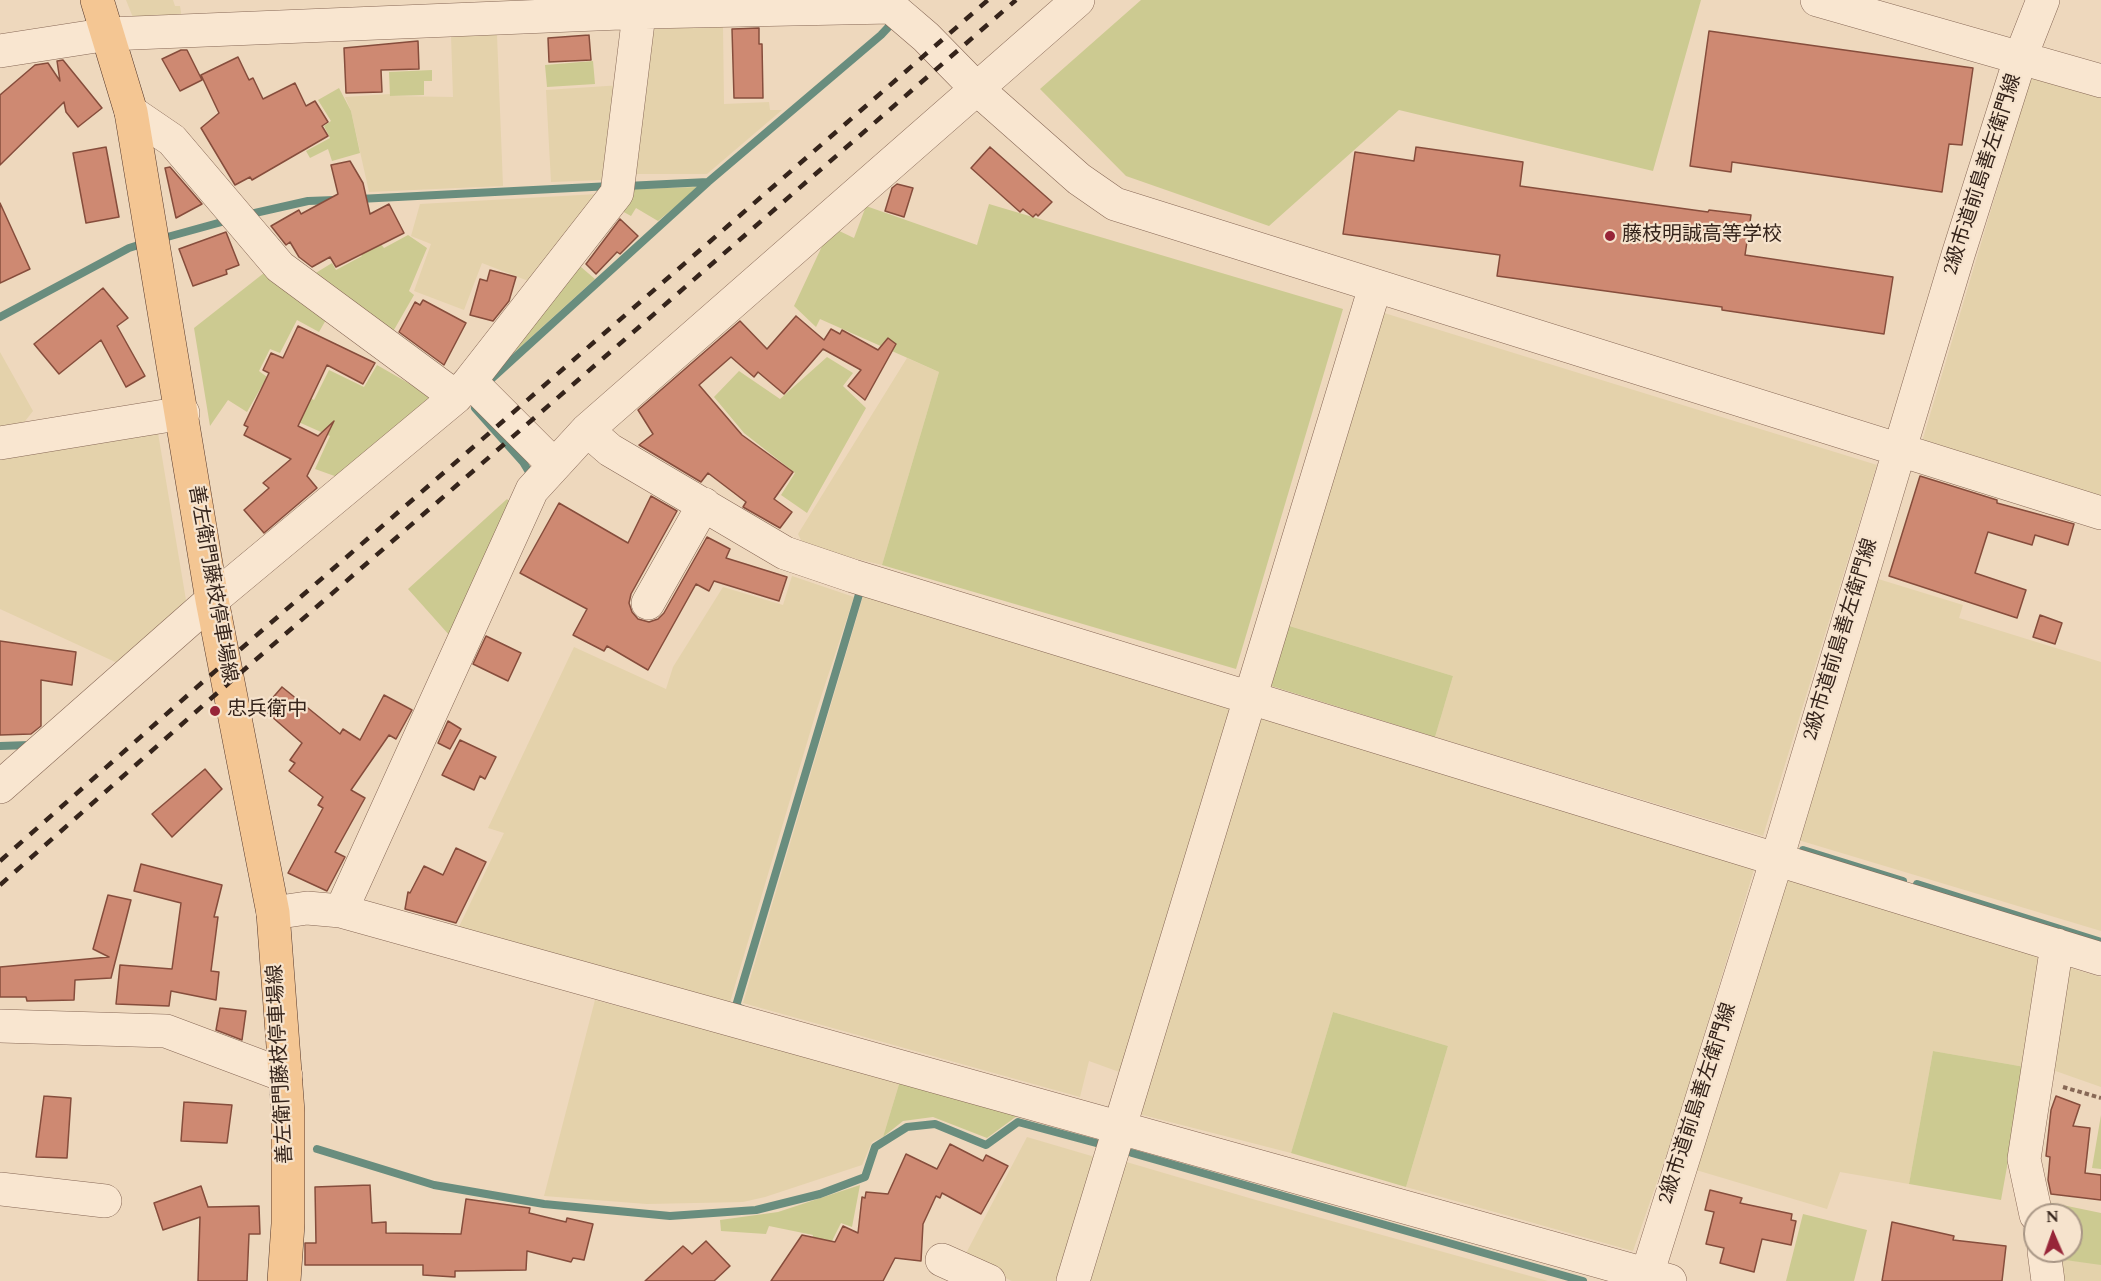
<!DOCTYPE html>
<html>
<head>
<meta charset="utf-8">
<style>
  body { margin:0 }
  #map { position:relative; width:2101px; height:1281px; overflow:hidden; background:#eed8bd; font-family:Spectral,serif }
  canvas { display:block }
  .north { position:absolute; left:2023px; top:1203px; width:60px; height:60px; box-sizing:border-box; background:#f6e3cd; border:2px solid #a99786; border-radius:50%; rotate:358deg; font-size:16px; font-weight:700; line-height:24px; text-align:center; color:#35241b }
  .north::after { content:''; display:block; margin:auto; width:21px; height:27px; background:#972538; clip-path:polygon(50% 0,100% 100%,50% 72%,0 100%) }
</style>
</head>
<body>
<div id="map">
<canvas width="2101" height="1281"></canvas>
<div class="north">N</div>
</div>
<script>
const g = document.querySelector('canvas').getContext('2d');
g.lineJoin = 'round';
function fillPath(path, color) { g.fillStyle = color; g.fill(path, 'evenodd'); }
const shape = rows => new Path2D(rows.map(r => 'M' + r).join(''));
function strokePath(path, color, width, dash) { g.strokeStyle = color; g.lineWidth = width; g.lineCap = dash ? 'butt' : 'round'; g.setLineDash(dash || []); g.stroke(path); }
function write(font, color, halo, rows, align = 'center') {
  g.font = font + ' Spectral,"Noto Sans JP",serif'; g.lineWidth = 4.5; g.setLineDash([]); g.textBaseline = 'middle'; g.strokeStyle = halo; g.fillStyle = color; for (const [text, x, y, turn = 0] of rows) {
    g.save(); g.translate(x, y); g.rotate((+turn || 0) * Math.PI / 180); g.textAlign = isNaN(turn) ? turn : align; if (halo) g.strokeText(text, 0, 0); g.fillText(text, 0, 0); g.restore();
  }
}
fillPath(shape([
  [126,0,173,0,175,6,180,6,182,18,134,20],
  [723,27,724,104,769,102,770,110,782,110,707,174,632,174,654,29],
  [451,35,497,35,503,186,369,192,351,111,345,97,390,94,391,96,453,97],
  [2032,72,2101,93,2101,497,1921,445],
  [622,85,604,180,551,182,546,90],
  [598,194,536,284,482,263,464,310,414,291,431,244,411,236,420,204],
  [1381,312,1877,465,1763,836,1435,737,1453,676,1286,625],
  [0,352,33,411,22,425,0,429],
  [907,358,939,372,882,565,804,546,798,534],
  [158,433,188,612,124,666,0,609,0,456],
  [792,576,854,597,817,709,728,1009,456,933,504,833,488,828,574,647,666,689,673,667,723,587,783,605],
  [1875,578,1963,605,1959,618,2101,662,2101,931,1795,839],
  [864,593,1235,704,1122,1073,1089,1061,1080,1097,743,1003],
  [1261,711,1756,863,1676,1127,1633,1251,1406,1187,1448,1046,1333,1012,1291,1153,1135,1113],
  [1783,874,2032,948,2041,963,2025,1067,1933,1051,1909,1184,1840,1172,1827,1209,1696,1170],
  [2067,967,2101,977,2101,1087,2047,1068],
  [595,1000,900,1081,883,1137,872,1142,862,1165,765,1197,743,1202,647,1204,544,1196],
  [1027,1137,1095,1157,1058,1281,1012,1281,963,1259],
  [1123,1161,1256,1200,1548,1281,1087,1281],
  [2058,1259,2101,1264,2101,1281,2061,1281]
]), '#e4d2ab');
fillPath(shape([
  [1141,0,1701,0,1653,171,1399,110,1269,226,1126,176,1040,89],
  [593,61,595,84,547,87,545,65],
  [432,70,432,81,424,81,424,95,390,96,389,72],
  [339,88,351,111,360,153,332,161,328,149,310,158,306,151,330,138,324,126,331,121,318,100],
  [699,187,658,221,636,208,631,216,620,210,632,189],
  [989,204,1343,309,1236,669,882,565,939,372,820,319,816,327,794,306,831,227,854,238,866,206,977,245],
  [408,235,427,248,409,291,414,295,391,335,314,274,332,263,336,270,362,256,359,253,380,243,384,248],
  [574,261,595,279,495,370],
  [264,273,327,318,319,332,297,320,280,353,270,349,259,371,267,377,247,412,228,400,210,426,194,328],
  [827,357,853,373,843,386,866,408,807,513,781,495,795,473,744,433,714,397,739,371,780,399],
  [377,365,431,396,343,479,315,469,330,436,294,420,305,396,314,400,329,370,364,387],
  [507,499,516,507,450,636,408,589],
  [1286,625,1453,676,1435,737,1268,685],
  [1333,1012,1448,1046,1406,1187,1291,1153],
  [1933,1051,2025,1067,2001,1200,1909,1184],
  [900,1081,1021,1113,987,1138,933,1117,903,1121,883,1137],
  [2101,1115,2101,1169,2092,1168],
  [860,1185,852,1227,841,1223,821,1263,803,1281,813,1235,769,1226,766,1234,721,1231,720,1220,778,1212],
  [2043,1201,2101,1213,2101,1265,2058,1259,2056,1251,2071,1251,2071,1215,2046,1215],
  [1803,1214,1867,1230,1854,1281,1786,1281]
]), '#ccca91');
strokePath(shape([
  [626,186,708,182,881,35,895,20],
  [359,199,611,186],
  [246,215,308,201,335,200],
  [160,239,229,220],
  [0,317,129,248,145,243],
  [489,381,708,182],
  [475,408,523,462,532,477],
  [0,746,30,745],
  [1803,850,1903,881],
  [1917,884,2101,942],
  [742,1009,736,1006,860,591,856,590],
  [317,1149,434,1185,544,1204,670,1216,756,1210,820,1194,865,1177,875,1147,907,1127,935,1124,986,1145,1018,1122,1096,1143],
  [1132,1153,1583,1281]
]), '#698d7e', 8);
const building = shape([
  [759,28,759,44,762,44,763,98,734,98,732,29,759,28],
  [1709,31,1973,68,1962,145,1949,144,1942,192,1732,162,1731,172,1690,166,1709,31],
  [589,35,591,60,549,62,548,38,589,35],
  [418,41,419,69,381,70,382,92,346,93,344,48,418,41],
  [181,50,187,50,202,80,180,91,162,59,181,50],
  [238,57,249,80,253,78,263,99,295,83,306,106,315,101,328,122,322,126,328,136,252,180,250,177,235,185,201,128,219,113,201,75,238,57],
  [63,60,102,108,78,127,66,112,64,102,0,165,0,95,35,65,48,63,60,81,57,61,63,60],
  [106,147,119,217,86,223,73,153,106,147],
  [990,147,1052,202,1038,216,1036,214,1033,217,1023,209,1020,212,971,168,990,147],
  [1416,147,1523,162,1520,186,1708,212,1709,210,1751,215,1745,255,1893,277,1884,334,1722,310,1722,307,1497,276,1500,255,1343,234,1355,152,1414,161,1416,147],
  [350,161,363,183,370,214,389,204,404,233,336,267,330,257,312,267,299,257,290,242,286,245,271,226,299,210,301,214,338,194,331,165,350,161],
  [170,167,202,204,176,218,165,168,170,167],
  [897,184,913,188,904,217,885,211,892,188,897,184],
  [0,203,30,269,0,283,0,203],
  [620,219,638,236,620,254,617,252,596,274,586,264,620,219],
  [226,232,239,265,226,270,227,274,193,286,179,249,226,232],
  [490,270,516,277,509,301,493,321,470,315,480,279,487,281,490,270],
  [103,288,128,318,117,326,145,376,126,387,101,340,59,374,34,344,103,288],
  [423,300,466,323,444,365,399,332,415,302,420,305,423,300],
  [796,316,824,340,831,329,840,334,842,330,878,350,888,338,896,344,865,400,848,386,861,370,823,349,784,394,758,372,754,377,731,357,699,385,742,435,793,472,774,499,792,512,780,528,743,507,746,502,708,473,701,482,639,445,653,434,638,410,740,321,767,349,796,316],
  [298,326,375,363,363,384,327,365,298,426,318,436,334,421,307,476,317,488,264,533,244,510,269,488,263,483,291,459,244,435,248,427,244,425,269,373,263,370,271,353,283,358,298,326],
  [1920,476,1997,500,1997,503,2074,524,2068,545,2035,535,2032,545,1988,532,1975,573,2026,590,2017,618,1889,576,1920,476],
  [651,496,677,511,631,594,629,603,632,612,638,619,649,622,658,619,664,613,707,537,730,549,726,558,787,577,779,601,714,581,709,591,696,584,648,670,607,646,604,651,573,635,587,609,520,573,559,503,628,543,651,496],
  [2040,615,2062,623,2055,644,2033,637,2040,615],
  [486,636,521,653,508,681,473,664,486,636],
  [0,641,76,652,72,685,41,680,41,726,31,734,0,735,0,641],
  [282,687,340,734,343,729,360,740,384,695,412,710,396,739,389,735,351,790,365,798,335,852,345,857,327,891,288,873,323,808,318,805,323,797,289,771,295,763,290,760,302,743,263,709,282,687],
  [448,721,461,729,450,749,438,743,448,721],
  [460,740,496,757,485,779,480,776,474,790,442,775,460,740],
  [205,769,222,789,172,837,152,814,205,769],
  [456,848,486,862,456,923,405,909,408,892,410,893,424,866,443,875,456,848],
  [141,864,222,885,214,917,218,917,211,971,219,972,216,1000,171,991,169,1006,116,1004,120,965,172,969,181,903,134,891,141,864],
  [108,895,131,900,111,978,75,980,74,1000,27,1001,26,997,0,997,0,967,109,957,93,949,108,895],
  [220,1008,246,1011,242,1040,216,1030,220,1008],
  [44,1096,71,1098,67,1158,36,1157,44,1096],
  [2056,1096,2080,1105,2073,1126,2090,1128,2085,1173,2101,1175,2101,1200,2051,1194,2048,1180,2050,1157,2046,1156,2051,1110,2056,1096],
  [184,1102,232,1105,227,1143,181,1141,184,1102],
  [950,1144,983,1161,986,1155,1008,1166,981,1214,942,1193,940,1198,936,1196,923,1224,921,1261,895,1258,883,1281,771,1281,802,1235,835,1242,843,1226,858,1233,862,1197,865,1198,866,1192,888,1194,906,1154,937,1169,950,1144],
  [370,1185,372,1223,386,1222,386,1233,461,1234,466,1199,530,1208,529,1213,566,1222,567,1218,593,1224,584,1260,573,1258,571,1262,527,1251,526,1270,455,1271,455,1277,423,1275,423,1265,305,1265,305,1243,316,1243,315,1187,370,1185],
  [201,1186,208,1207,259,1206,260,1234,249,1234,247,1281,198,1281,200,1217,163,1230,154,1203,201,1186],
  [1710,1190,1742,1198,1740,1203,1792,1214,1791,1220,1796,1221,1791,1245,1762,1239,1754,1272,1720,1263,1724,1248,1706,1244,1714,1212,1705,1210,1710,1190],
  [1892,1222,1954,1236,1953,1240,2006,1246,2002,1281,1882,1281,1892,1222],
  [706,1241,730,1266,714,1281,645,1281,683,1246,692,1254,706,1241]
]);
fillPath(building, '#ce8972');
strokePath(building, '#864d3c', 1.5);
const minor = shape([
  [1817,0,2101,81],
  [0,51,109,34,645,12,891,7,926,37,976,88,1079,179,1115,204,2101,513],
  [131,112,172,140,280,267,456,397],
  [470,381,553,464],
  [587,430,610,450,785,553,853,576,2101,959],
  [0,443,183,413],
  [648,603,704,504],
  [0,787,212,600,456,397,470,381,617,193,639,14],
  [341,911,532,490,587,430,1078,0],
  [273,913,307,908,341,911,1670,1281],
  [0,1026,166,1031,286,1076],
  [0,1189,105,1201],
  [2036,1215,2024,1159,2057,945],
  [2044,1251,2048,1281],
  [942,1260,989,1281],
  [1073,1281,1375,287],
  [1645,1281,1777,859,1958,255,2021,56,2043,0]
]);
const major = shape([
  [97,0,131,112,212,600,273,913,288,1112,288,1224,284,1281]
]);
strokePath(minor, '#876856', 34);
strokePath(major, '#54372b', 34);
strokePath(shape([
  [2063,1087,2101,1098]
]), '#876856', 4, [4.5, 3]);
strokePath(minor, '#f9e6d0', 33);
strokePath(major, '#f4c693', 33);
strokePath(shape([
  [0,861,205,680,988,0],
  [0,885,207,702,1016,0]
]), '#35241b', 4.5, [10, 10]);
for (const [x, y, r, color] of [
  [1610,236,6,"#972538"],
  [215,711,6,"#972538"]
]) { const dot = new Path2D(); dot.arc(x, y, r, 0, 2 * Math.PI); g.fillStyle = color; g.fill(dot); strokePath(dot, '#f6e3cd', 2); }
write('20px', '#35241b', '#f6e3cd', [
  ["2級市道前島善左衛門線",1984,175,-72],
  ["善左衛門藤枝停車場線",211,584,80],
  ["2級市道前島善左衛門線",1842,640,-73],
  ["善左衛門藤枝停車場線",282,1064,-93],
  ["2級市道前島善左衛門線",1699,1104,-72]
]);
write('20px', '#35241b', '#f6e3cd', [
  ["藤枝明誠高等学校",1622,236],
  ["忠兵衛中",227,711]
], 'left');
</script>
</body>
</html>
